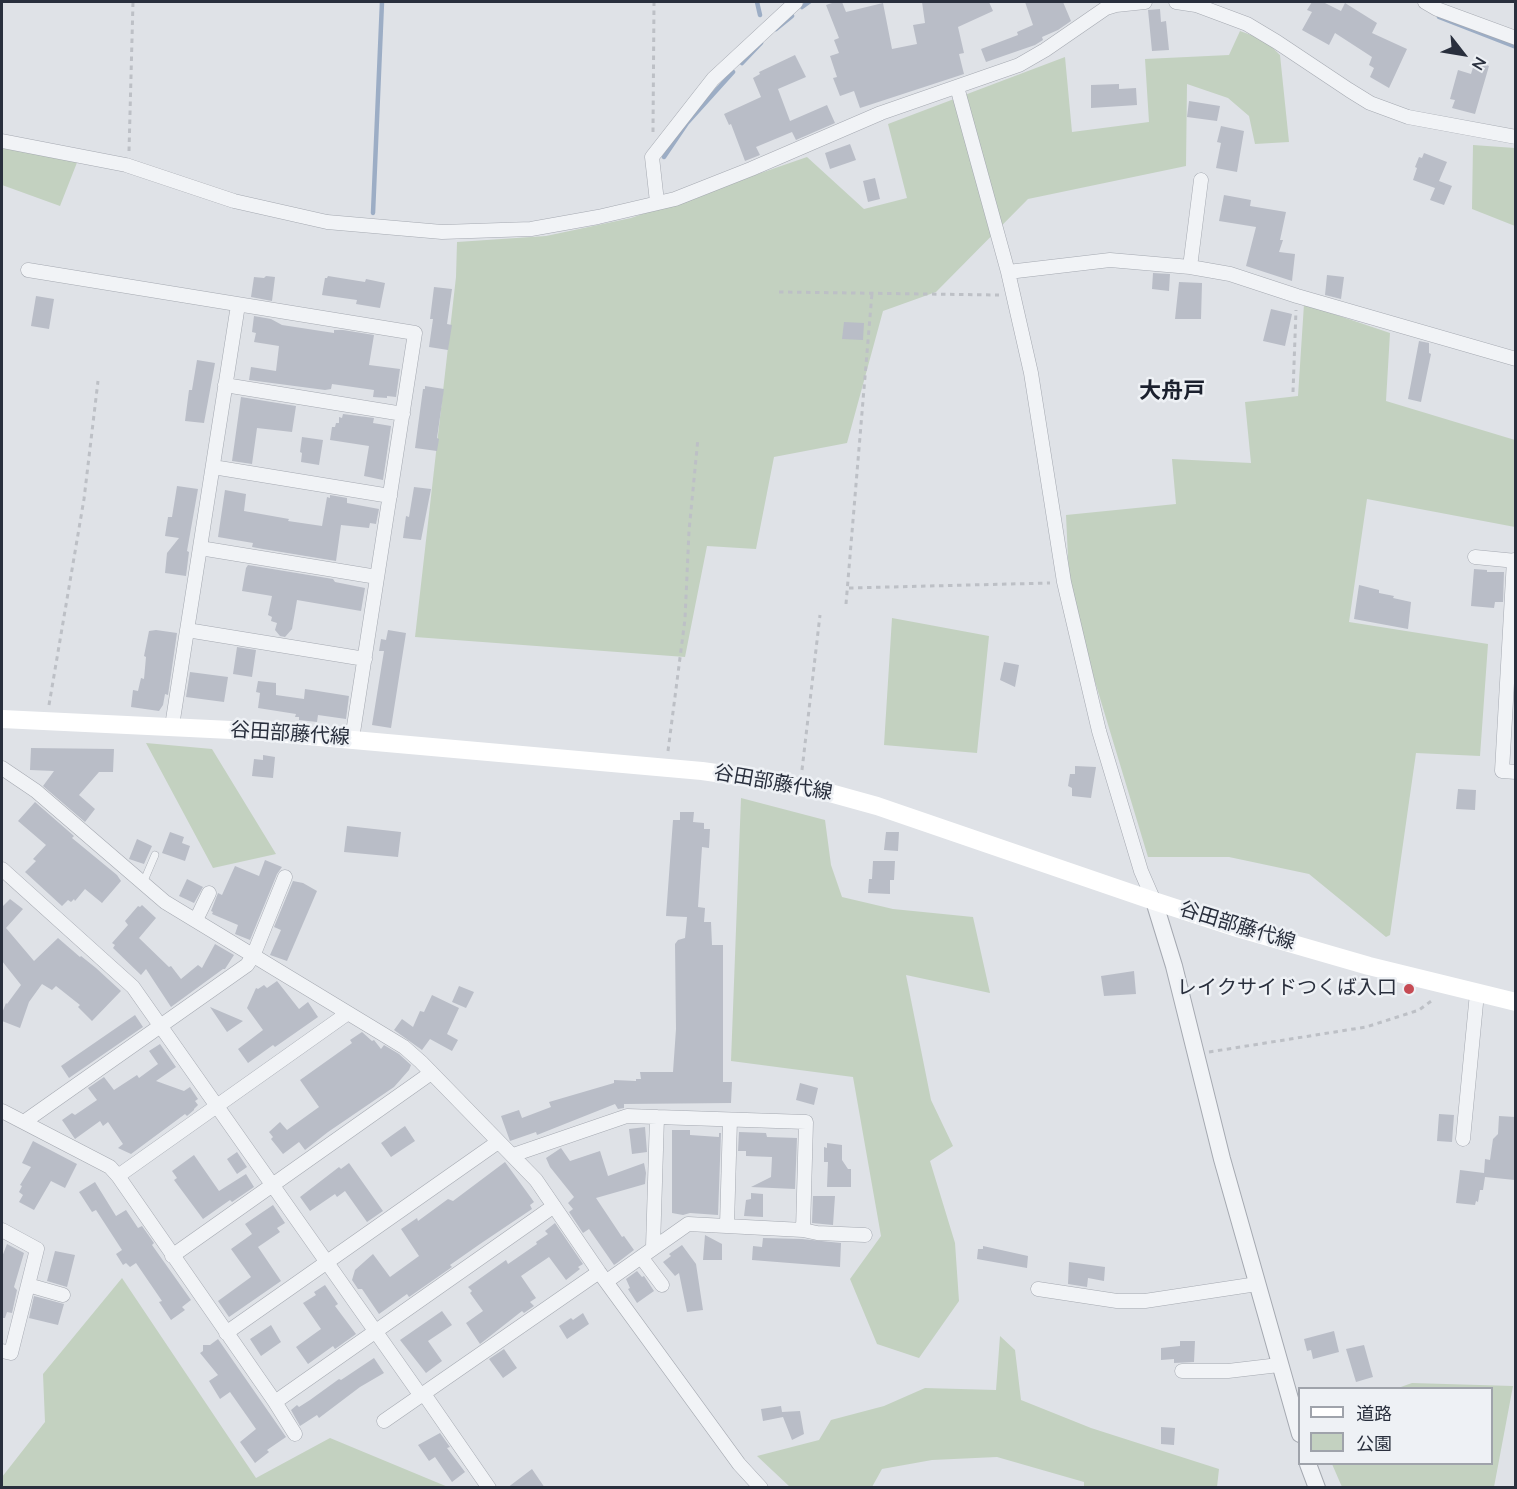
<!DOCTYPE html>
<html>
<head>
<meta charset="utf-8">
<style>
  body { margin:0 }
  #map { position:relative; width:1517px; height:1489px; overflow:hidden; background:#dfe2e7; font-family:"Nunito Sans","Noto Sans JP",sans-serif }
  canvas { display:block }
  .frame { position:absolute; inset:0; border:3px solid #292f3d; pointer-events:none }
  .legend { position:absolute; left:1298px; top:1387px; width:195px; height:78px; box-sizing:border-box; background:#eef1f5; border:2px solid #9fa3ab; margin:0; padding:8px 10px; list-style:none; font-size:18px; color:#292f3d }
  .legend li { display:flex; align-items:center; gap:12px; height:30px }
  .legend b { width:30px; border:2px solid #9fa3ab }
  .north { position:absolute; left:1433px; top:24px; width:60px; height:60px; -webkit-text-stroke:4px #eef1f5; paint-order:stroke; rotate:121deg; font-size:16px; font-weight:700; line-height:24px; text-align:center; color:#292f3d }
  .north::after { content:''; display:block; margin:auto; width:21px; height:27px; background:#292f3d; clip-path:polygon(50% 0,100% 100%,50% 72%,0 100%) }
</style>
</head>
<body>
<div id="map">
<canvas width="1517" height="1489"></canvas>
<div class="frame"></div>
<ul class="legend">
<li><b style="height:8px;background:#fff"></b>道路</li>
<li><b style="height:16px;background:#c3d1c0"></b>公園</li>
</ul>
<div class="north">N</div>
</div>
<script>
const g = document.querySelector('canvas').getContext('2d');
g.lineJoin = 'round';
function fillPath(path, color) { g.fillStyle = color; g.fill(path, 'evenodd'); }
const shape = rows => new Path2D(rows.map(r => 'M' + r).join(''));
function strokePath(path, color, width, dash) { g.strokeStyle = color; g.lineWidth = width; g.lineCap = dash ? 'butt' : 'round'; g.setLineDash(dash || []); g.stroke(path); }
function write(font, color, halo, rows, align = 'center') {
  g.font = font + ' "Nunito Sans","Noto Sans JP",sans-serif'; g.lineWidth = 5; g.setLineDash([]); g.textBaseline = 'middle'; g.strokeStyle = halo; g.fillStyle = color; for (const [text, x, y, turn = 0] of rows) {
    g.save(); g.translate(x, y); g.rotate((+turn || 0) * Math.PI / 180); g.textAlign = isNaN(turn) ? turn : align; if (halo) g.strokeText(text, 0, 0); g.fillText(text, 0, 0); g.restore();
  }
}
fillPath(shape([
  [1240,31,1265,40,1280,55,1289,142,1255,144,1249,116,1228,98,1187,84,1186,166,1028,199,936,292,883,311,847,443,774,457,756,549,707,546,685,657,415,637,456,277,457,242,546,236,631,218,807,157,864,209,907,198,888,124,1065,57,1072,132,1149,122,1145,59,1229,55],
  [1473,145,1515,148,1515,226,1472,209],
  [2,148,78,160,60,206,2,185],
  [1304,304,1390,333,1386,401,1515,440,1515,527,1367,499,1349,622,1488,644,1480,756,1416,753,1390,935,1386,937,1309,874,1229,857,1148,857,1093,675,1069,579,1066,515,1176,504,1172,459,1251,463,1245,402,1298,396],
  [892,618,989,636,977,753,884,745],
  [146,743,212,749,276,854,213,868],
  [741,798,825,820,831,865,842,897,893,909,973,917,990,993,906,975,931,1100,953,1146,930,1161,955,1243,959,1301,919,1358,877,1344,850,1279,881,1236,853,1077,731,1061],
  [122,1278,256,1478,330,1438,448,1487,2,1487,2,1477,45,1422,43,1374],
  [1000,1336,1015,1350,1021,1400,1091,1428,1219,1469,1217,1487,1084,1487,1084,1482,997,1457,932,1460,882,1469,872,1487,790,1487,757,1456,819,1440,831,1420,884,1406,925,1388,996,1390],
  [1412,1383,1513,1386,1494,1487,1342,1487,1332,1464,1492,1464,1492,1388,1398,1388]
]), '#c3d1c0');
strokePath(shape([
  [757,2,760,15],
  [802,7,809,2],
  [1439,17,1516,47],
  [776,29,792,16],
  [742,63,761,43],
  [664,157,687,123,733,72],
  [373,213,382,2]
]), '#9cadc5', 4.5);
fillPath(shape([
  [835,2,842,2,846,12,883,3,892,49,917,44,913,25,925,23,922,2,989,2,993,11,958,27,964,53,959,54,964,74,860,108,854,91,840,96,833,78,837,77,830,56,839,53,834,40,839,38,826,5],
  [1025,2,1063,2,1071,21,1058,30,1042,37,1043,40,1035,45,986,62,981,49,1018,35,1017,32,1033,25],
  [1312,2,1323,2,1341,11,1345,3,1377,23,1372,33,1407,49,1389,88,1370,77,1374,68,1369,65,1372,57,1335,33,1329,45,1302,30,1312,12,1307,10],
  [1160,9,1161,22,1166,21,1169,50,1152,51,1148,10],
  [795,55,806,77,778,89,790,121,827,105,835,123,796,140,792,132,756,147,760,155,745,161,731,124,729,125,724,114,761,97,753,78,760,74,759,72],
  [1475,61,1489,66,1475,114,1452,108,1455,100,1450,99,1458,70,1471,74],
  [1119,84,1119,89,1136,88,1137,105,1091,108,1091,85],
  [1189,101,1220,106,1217,121,1187,117],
  [1221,126,1244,131,1237,172,1216,168,1221,143,1217,142],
  [850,144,856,160,830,169,825,153],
  [1424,153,1447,162,1439,181,1452,186,1444,205,1430,200,1435,188,1413,180,1417,168,1415,167,1419,157,1422,158],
  [875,178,880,199,868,202,863,181],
  [1224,195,1251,200,1250,206,1286,212,1280,240,1283,240,1279,252,1295,254,1292,281,1246,266,1256,227,1219,221],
  [1153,273,1170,274,1169,291,1152,289],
  [1327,275,1344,277,1341,299,1325,295],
  [266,276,275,277,272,301,251,297,254,277,264,278],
  [328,276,365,282,366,279,385,283,380,308,356,304,357,300,322,295,325,278,327,278],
  [1179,282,1202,283,1201,319,1175,319],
  [434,287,452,289,447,324,452,325,448,350,429,347,433,319,430,319],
  [36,296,54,299,49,329,31,326],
  [1271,309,1292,314,1285,346,1263,341],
  [254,316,271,319,282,325,334,333,334,330,343,330,374,335,369,365,400,369,396,397,387,396,387,398,373,397,374,390,332,384,331,389,325,390,249,380,251,367,276,371,279,346,254,342,256,333,252,332],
  [844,322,864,323,863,340,842,339],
  [1419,341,1429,343,1429,353,1431,354,1421,402,1408,399],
  [197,360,215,363,204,423,185,421,189,390,192,390],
  [425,386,444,389,437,438,439,439,437,451,415,448,423,389,425,389],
  [241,397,296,406,292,432,257,428,252,464,232,461],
  [343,414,374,418,373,423,391,426,383,480,364,476,369,446,330,440,332,427,335,427,336,423,339,423,339,417,342,418],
  [302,437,323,440,319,465,301,462,302,453,300,452],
  [177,486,198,489,187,551,189,552,186,576,165,573,167,553,179,538,165,536,168,517,172,517],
  [414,487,431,489,421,540,403,538,406,516,409,517],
  [225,490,246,494,244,511,289,519,288,521,322,526,327,497,330,498,330,495,347,498,347,503,379,509,376,524,370,523,369,528,341,525,336,561,263,549,252,547,253,543,218,537],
  [248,565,333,579,335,582,365,588,361,611,297,600,292,629,285,637,280,636,275,630,277,623,271,621,272,617,268,615,272,596,242,591,246,568],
  [1474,569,1487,570,1487,572,1504,572,1503,602,1495,602,1494,608,1471,606],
  [1359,585,1379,590,1379,593,1394,596,1393,598,1411,602,1408,629,1354,619],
  [156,630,177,633,168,695,165,694,163,705,159,711,131,707,133,690,138,691,141,678,144,679,146,657,144,656,149,631],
  [388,630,406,633,391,728,372,725,384,651,379,651,381,639,386,640],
  [237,647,256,650,252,677,233,674],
  [1004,662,1019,665,1015,687,1000,680],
  [190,672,228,677,224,702,186,697],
  [258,681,276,683,276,695,304,699,305,689,349,696,346,719,318,715,317,722,299,720,299,717,295,717,296,714,258,708,260,693,256,692],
  [31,748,114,749,113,772,99,772,79,795,95,809,85,822,43,786,54,771,30,770],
  [263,755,275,757,273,778,252,776,254,759,263,760],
  [1075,766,1096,767,1091,798,1072,796,1072,788,1068,786,1070,774,1075,774],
  [1458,789,1476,790,1475,810,1456,809],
  [35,802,74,836,72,838,117,875,121,881,102,903,85,889,75,901,74,899,71,902,68,900,62,906,25,872,36,861,33,859,46,845,18,821],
  [680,812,694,812,693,822,704,823,704,829,710,829,709,848,702,847,698,907,705,908,704,922,711,922,712,945,723,945,723,1082,732,1082,731,1103,624,1104,624,1108,618,1109,615,1104,537,1135,536,1132,510,1141,501,1116,519,1110,522,1118,551,1107,549,1102,614,1083,614,1080,636,1081,636,1079,641,1079,640,1072,673,1072,676,1029,675,944,678,940,685,938,687,917,666,916,673,820,680,820],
  [347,826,401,832,398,857,344,852],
  [170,832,184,837,182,843,190,846,185,861,162,853],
  [886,832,899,832,898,851,884,850],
  [137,839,152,846,144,864,129,859],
  [265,860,282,867,277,874,250,940,235,934,238,925,212,914,213,912,211,911,218,893,222,895,235,866,259,876],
  [873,861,895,861,894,880,890,880,890,894,868,893,869,879,872,879],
  [187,879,203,887,194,903,179,896],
  [293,881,303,883,317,891,287,961,270,955,281,930,274,927],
  [10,899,23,909,6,928,34,961,58,938,80,957,81,956,96,968,121,991,92,1021,78,1007,80,1005,56,986,52,990,42,984,29,1002,20,1028,2,1021,2,1013,6,1003,7,1004,21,985,2,961,2,907],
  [142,905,156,918,139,938,169,967,171,966,181,979,198,965,202,968,215,944,234,955,225,969,223,969,171,1007,146,969,141,975,113,948,115,945,112,943,128,925,125,921,138,906,140,907],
  [1134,971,1136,994,1104,996,1101,976],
  [277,981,299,1009,308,1002,318,1017,275,1047,273,1045,248,1063,238,1049,263,1030,247,1008,256,988,258,989,264,985,267,988],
  [459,986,474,992,466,1008,452,1002],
  [432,995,459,1008,447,1034,458,1040,452,1051,430,1039,422,1050,394,1030,402,1019,413,1027,420,1011,424,1012],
  [210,1007,243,1021,227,1032],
  [135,1015,143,1027,69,1078,61,1066],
  [362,1032,372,1041,374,1040,381,1049,384,1045,399,1054,411,1065,409,1070,394,1087,328,1132,305,1150,299,1142,283,1154,271,1139,273,1137,269,1132,280,1122,287,1130,319,1107,300,1080,352,1043,350,1040],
  [160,1044,176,1067,156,1081,184,1091,190,1087,198,1099,195,1101,198,1105,194,1109,194,1110,187,1116,185,1114,131,1154,118,1148,123,1144,108,1122,103,1126,100,1121,75,1139,62,1120,72,1113,75,1115,97,1100,88,1088,104,1077,114,1090,137,1075,139,1078,158,1064,149,1051],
  [800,1083,818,1088,814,1105,796,1100],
  [1439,1114,1454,1115,1452,1142,1437,1141],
  [1499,1116,1515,1117,1515,1180,1485,1177,1483,1190,1480,1190,1478,1202,1476,1201,1475,1205,1456,1203,1460,1170,1484,1173,1485,1159,1490,1160,1493,1139,1498,1134],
  [405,1126,415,1141,391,1157,381,1143],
  [645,1127,647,1152,632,1154,629,1129],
  [672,1130,690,1130,690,1135,719,1137,719,1133,721,1133,718,1215,690,1213,683,1215,672,1213],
  [739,1132,766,1133,767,1137,797,1138,795,1189,751,1187,771,1177,772,1157,746,1156,746,1151,738,1151],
  [33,1141,77,1164,65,1188,51,1181,34,1210,19,1202,23,1195,19,1192,22,1186,20,1185,31,1167,22,1163],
  [827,1143,842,1145,842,1160,848,1169,851,1169,851,1187,827,1187,828,1162,824,1162,824,1147,827,1148],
  [561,1148,570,1161,600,1151,608,1176,644,1163,646,1173,645,1184,596,1198,622,1237,624,1236,634,1250,617,1263,614,1265,589,1229,583,1233,569,1212,573,1209,568,1203,574,1197,550,1167,546,1158],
  [237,1152,247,1167,237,1174,227,1159],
  [194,1155,219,1191,246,1174,254,1187,232,1202,230,1200,203,1219,174,1180,177,1178,172,1171],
  [505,1162,534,1202,530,1205,532,1209,480,1244,450,1265,452,1267,409,1297,407,1294,379,1314,362,1289,358,1289,352,1280,355,1270,373,1254,390,1277,419,1256,401,1229,417,1218,418,1221,448,1199,453,1201],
  [349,1163,383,1211,367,1222,345,1191,337,1197,335,1194,310,1211,300,1197,339,1167,341,1169],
  [95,1182,116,1216,126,1210,138,1228,142,1226,154,1243,152,1245,191,1300,182,1307,185,1310,171,1320,159,1302,162,1301,136,1263,130,1267,126,1263,123,1265,116,1254,122,1250,96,1210,92,1212,79,1192],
  [751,1193,763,1194,763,1217,744,1216,746,1200,751,1199],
  [813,1196,835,1196,833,1225,812,1223],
  [273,1205,285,1223,277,1228,280,1232,258,1247,281,1281,229,1317,218,1301,251,1277,231,1249,252,1234,245,1224],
  [555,1223,583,1264,578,1267,580,1269,566,1280,549,1257,521,1276,536,1298,530,1302,534,1306,524,1313,522,1311,480,1344,466,1323,483,1311,470,1293,472,1291,468,1287,506,1260,508,1264,537,1244,536,1242,548,1234,545,1231],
  [705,1235,722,1244,722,1260,703,1260],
  [763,1238,802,1239,841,1243,840,1267,752,1260,753,1246,762,1247],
  [7,1244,24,1253,14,1287,17,1290,12,1313,7,1312,5,1318,2,1318,2,1257],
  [682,1245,696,1264,703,1310,687,1312,679,1273,675,1276,663,1262,671,1256,669,1254],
  [983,1246,1028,1256,1027,1268,977,1259,978,1249,983,1249],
  [55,1251,75,1255,67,1287,47,1281],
  [1069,1262,1105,1267,1104,1281,1088,1278,1087,1287,1068,1284],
  [637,1271,642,1277,644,1276,654,1291,637,1303,628,1289,630,1288,626,1279],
  [325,1285,338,1304,335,1306,356,1334,335,1349,333,1346,308,1364,296,1347,321,1329,303,1303,316,1295,314,1292],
  [34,1296,64,1304,58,1325,29,1318],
  [442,1311,452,1325,428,1341,442,1361,426,1373,400,1340],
  [583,1313,589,1324,567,1339,559,1326,571,1318,573,1320],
  [271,1325,281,1342,261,1356,250,1339],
  [1334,1331,1339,1352,1313,1359,1311,1350,1307,1351,1304,1339],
  [218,1339,286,1437,267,1450,269,1452,255,1463,240,1442,256,1429,230,1392,220,1399,209,1381,218,1375,200,1353,203,1351,203,1345,210,1345],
  [1180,1341,1195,1341,1194,1362,1174,1363,1174,1359,1161,1360,1161,1348,1180,1346],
  [1364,1345,1373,1377,1356,1382,1346,1349],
  [504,1349,517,1368,503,1378,489,1359],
  [374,1358,384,1373,360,1387,319,1418,317,1415,300,1426,291,1410,297,1405,299,1407,310,1400,339,1379,341,1380],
  [781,1406,782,1412,800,1411,804,1434,792,1440,783,1417,763,1421,761,1409],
  [1161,1427,1175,1428,1174,1445,1161,1444],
  [440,1433,450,1447,447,1448,465,1472,452,1482,435,1457,429,1461,418,1445],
  [532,1469,545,1488,507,1488]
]), '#b9bdc7');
const service = shape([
  [143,883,155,855]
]);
const minor = shape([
  [1176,2,1196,5,1247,24,1277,42,1349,90,1370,103,1408,117,1516,137],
  [1425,2,1437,9,1516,38],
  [957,87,1008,272,1031,373,1064,582,1099,731,1141,871,1154,901],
  [2,141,126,165,234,201,327,222,442,232,531,229,598,217,675,199,751,169,881,113,1019,65,1045,50,1106,8,1116,5,1145,2],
  [657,202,652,157,713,79,796,2],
  [1190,267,1201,180],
  [28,270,415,333,352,739],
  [1008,272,1110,260,1190,267,1230,274,1297,296,1516,359],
  [225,385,403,414],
  [213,467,390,496],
  [200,548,377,577],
  [1475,557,1516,561],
  [1514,560,1502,771,1516,772],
  [187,630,365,659],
  [172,726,238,305],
  [2,768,36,791,165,902,404,1047,421,1062,536,1180,599,1272,739,1464,761,1488],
  [2,869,133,987,421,1396],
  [196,920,209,893],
  [2,1111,110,1167,118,1176,275,1402,295,1434],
  [24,1122,247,965,253,956,285,877],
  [1463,1139,1477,993],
  [513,1155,627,1116,806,1122,803,1230,688,1224,607,1281],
  [118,1176,348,1013],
  [727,1225,730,1120],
  [2,1230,37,1249,11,1353,2,1351],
  [803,1230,817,1233,865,1235],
  [653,1247,657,1117],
  [172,1256,431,1073],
  [641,1257,662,1285],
  [28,1285,63,1295],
  [1038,1289,1117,1301,1145,1301,1257,1284],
  [226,1333,498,1142],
  [1182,1371,1228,1371,1279,1365],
  [424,1394,489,1488],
  [275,1402,554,1206],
  [384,1421,599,1272]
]);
const tertiary = shape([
  [1154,901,1174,966,1222,1159,1300,1434],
  [1308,1464,1317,1488]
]);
strokePath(service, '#a5a9b1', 8);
strokePath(minor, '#a5a9b1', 15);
strokePath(tertiary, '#a5a9b1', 18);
strokePath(shape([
  [653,132,654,2],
  [129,151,133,2],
  [779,292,999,295],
  [1293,392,1296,310],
  [849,588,1050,583],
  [846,604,872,293],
  [49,705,84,499,98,381],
  [668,751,685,619,689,531,698,438],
  [802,770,820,615],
  [1209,1052,1366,1027,1419,1010,1434,999]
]), '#bdc0c6', 3, [4.5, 4.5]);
strokePath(service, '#f1f3f6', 7);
strokePath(minor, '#f1f3f6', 14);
strokePath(tertiary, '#f1f3f6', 16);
strokePath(shape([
  [2,719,252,731,702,771,759,779,830,793,877,806,1154,901,1234,927,1369,966,1516,1002]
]), '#fff', 18);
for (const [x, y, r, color] of [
  [1409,989,6,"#c64b54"]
]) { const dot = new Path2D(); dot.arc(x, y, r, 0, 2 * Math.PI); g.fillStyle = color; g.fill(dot); strokePath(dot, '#eef1f5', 2); }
write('20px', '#292f3d', '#eef1f5', [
  ["谷田部藤代線",290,735,4],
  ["谷田部藤代線",773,784,10],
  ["谷田部藤代線",1237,927,17]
]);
write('20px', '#292f3d', '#eef1f5', [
  ["レイクサイドつくば入口",1397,989]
], 'right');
write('bold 22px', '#1b202e', '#eef1f5', [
  ["大舟戸",1172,393]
]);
</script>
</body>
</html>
